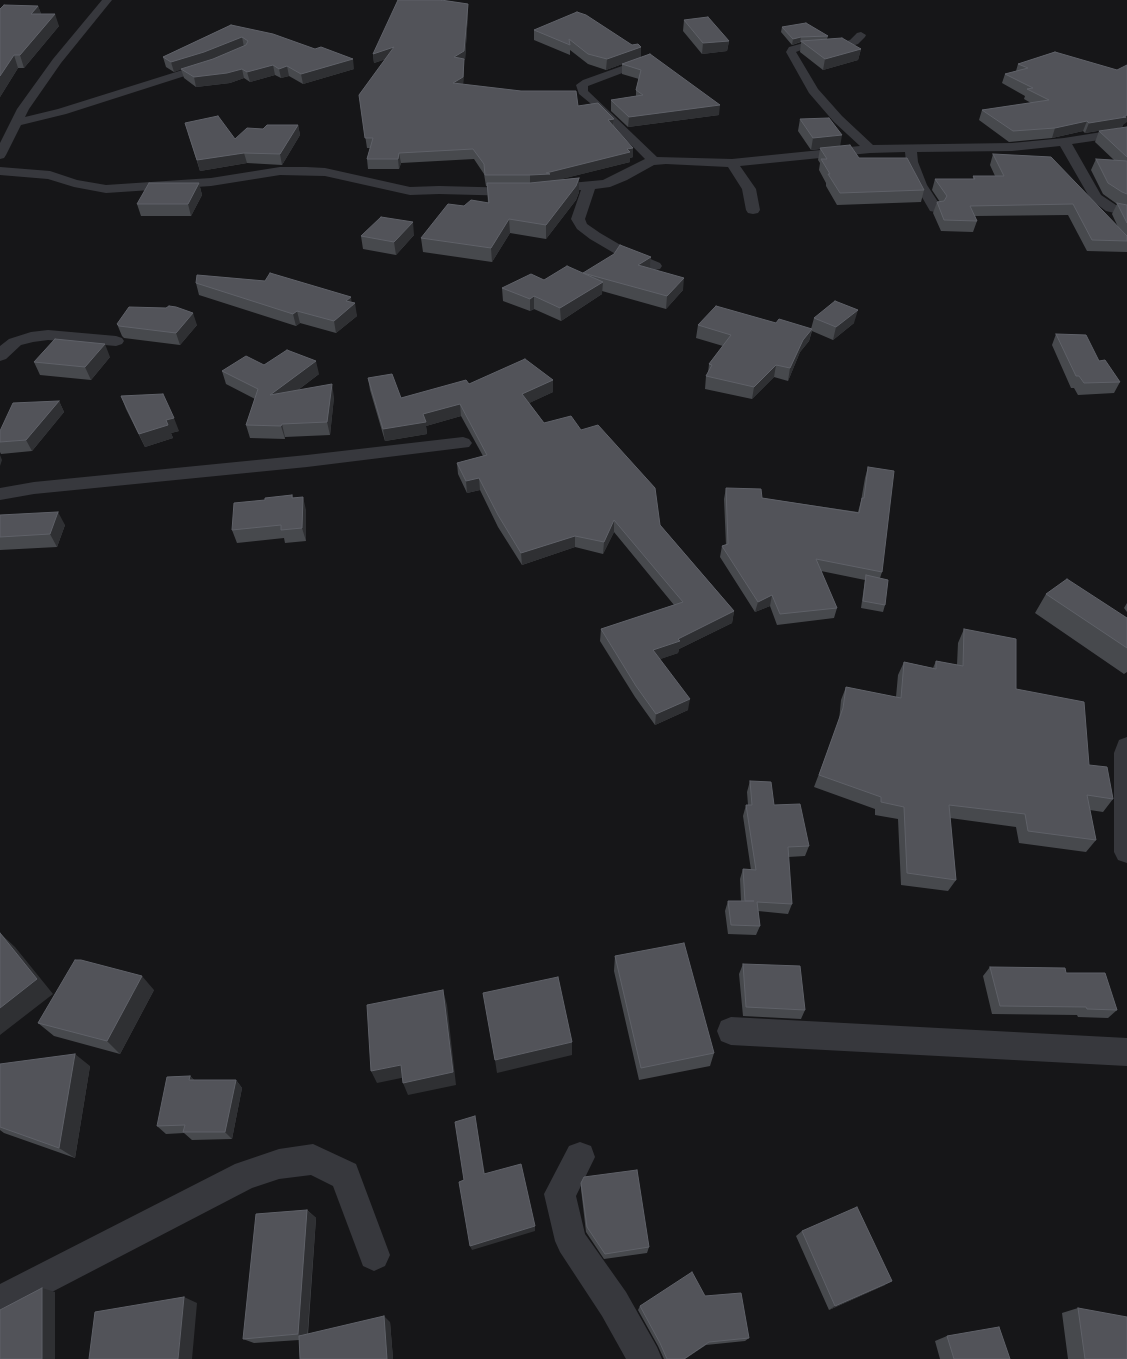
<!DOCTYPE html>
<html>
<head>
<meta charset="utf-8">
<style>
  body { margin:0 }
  canvas { display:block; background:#161618 }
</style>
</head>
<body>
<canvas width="1127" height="1359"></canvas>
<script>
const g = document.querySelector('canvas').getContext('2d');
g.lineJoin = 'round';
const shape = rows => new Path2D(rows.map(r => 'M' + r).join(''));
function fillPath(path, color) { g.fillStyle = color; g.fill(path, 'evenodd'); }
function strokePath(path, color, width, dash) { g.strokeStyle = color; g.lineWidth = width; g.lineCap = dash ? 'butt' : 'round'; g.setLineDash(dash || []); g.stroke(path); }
fillPath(shape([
  [102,0,112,0,61,63,29,109,25,117,58,109,208,62,212,61,217,64,216,66,66,114,21,125,6,155,4,158,0,159,0,143,17,109,53,59,102,0],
  [861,32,866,35,865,37,858,44,849,47,801,50,796,52,818,89,842,116,873,145,1012,143,1064,138,1127,128,1127,136,1072,144,1101,195,1116,205,1127,208,1127,216,1106,211,1091,200,1060,146,1012,151,917,152,918,162,927,185,942,208,940,211,935,212,930,211,915,185,906,162,905,152,870,153,740,166,756,189,760,210,758,213,753,214,748,213,746,210,742,189,728,167,666,164,654,165,627,180,610,187,595,189,585,219,587,224,600,233,629,250,660,263,662,266,660,269,655,270,619,256,590,239,577,229,571,219,581,190,549,193,544,192,542,189,544,186,549,185,603,180,645,159,590,103,579,94,576,85,583,80,650,56,655,59,654,61,588,86,588,91,657,157,732,159,860,146,834,122,809,93,786,52,789,47,800,44,844,42,850,40,857,33,861,32],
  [0,167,50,171,77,180,106,185,211,178,280,167,306,167,325,168,410,187,439,186,517,188,522,189,524,192,522,195,517,196,439,194,410,195,325,176,280,175,211,186,106,193,74,187,48,179,0,175,0,167],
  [48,330,116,336,122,338,124,341,122,344,116,346,48,340,33,342,21,345,6,359,0,361,0,346,9,339,31,332,48,330],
  [463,437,469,439,472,443,469,447,307,467,34,494,0,500,0,488,34,482,307,455,463,437],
  [1127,737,1127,863,1118,860,1114,852,1114,753,1119,740,1127,737],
  [731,1017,1127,1038,1127,1066,731,1045,721,1041,717,1031,721,1021,731,1017],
  [580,1142,591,1146,595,1157,576,1196,585,1234,626,1292,657,1347,662,1359,626,1359,602,1316,560,1252,555,1241,544,1194,569,1146,580,1142],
  [313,1144,356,1164,390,1255,385,1266,374,1271,363,1266,333,1186,311,1175,279,1179,252,1188,0,1319,0,1284,235,1164,279,1149,313,1144]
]), '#37383d');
fillPath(shape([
  [447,1,468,4,468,13,465,60,464,60,464,68,463,85,578,106,614,119,614,126,633,157,630,158,630,162,557,180,579,178,579,192,576,200,546,239,510,233,492,262,423,252,421,238,464,206,488,203,487,186,486,186,484,174,474,159,401,163,399,169,368,169,367,159,370,148,367,148,359,95,386,59,374,63,373,54],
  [38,6,41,14,59,26,24,68,18,68,0,97,0,9],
  [684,20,729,41,727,51,702,54,683,31],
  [231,25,354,69,303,84,289,76,281,78,275,75,250,82,244,78,230,83,196,87,184,78,181,69,174,72,166,67,163,57],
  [782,27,828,36,827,39,861,49,858,60,823,70,800,52,801,42,792,45,781,32],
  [534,30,641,47,641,57,606,70,588,64,570,50,570,55,534,40],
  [1055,52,1123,125,1122,127,1085,133,1083,131,1052,138,1009,142,979,120,982,110,1031,103,1024,99,1025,96,1002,83,1005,74,1016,71,1018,64],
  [650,54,719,115,628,127,611,111,611,100,636,96,636,90,639,79,622,74,622,64],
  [800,119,840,146,859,158,924,190,921,202,837,205,826,186,826,183,819,170,820,163,818,160,820,149,811,150,798,131],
  [298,125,300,135,282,165,247,163,200,171,188,133,235,139,263,129],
  [1127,127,1127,252,1087,251,1068,215,975,216,977,221,973,232,941,231,933,213,937,202,940,202,932,190,935,179,973,179,973,176,995,176,990,165,993,154,1118,227,1112,214,1117,204,1103,194,1091,170,1096,159,1114,160,1095,142,1099,131],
  [199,183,202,195,191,216,141,216,137,204],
  [414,235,396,255,363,249,361,236],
  [651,257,650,269,683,290,666,309,602,291,602,294,561,321,534,309,530,311,503,301,502,288,583,273],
  [196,283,352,302,357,316,336,333,300,323,296,326,199,295],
  [166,308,197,325,180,345,124,338,122,336,117,324],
  [814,318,854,323,833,340,812,331,809,341,800,352,788,381,774,377,752,399,705,389,706,376,708,373,709,364,723,346,696,338,698,325,776,323,811,329],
  [1056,334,1099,361,1120,382,1114,393,1078,395,1074,388,1071,388,1052,345],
  [110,357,91,380,40,375,34,362],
  [264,365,319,374,298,390,334,397,330,435,285,437,285,439,250,438,246,425,255,399,226,384,222,371],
  [368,378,401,398,469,384,553,380,553,392,529,403,544,423,581,430,660,525,734,611,732,623,679,649,678,653,660,659,688,710,655,725,635,697,600,641,601,629,674,605,614,532,603,554,575,547,522,565,498,527,480,490,467,493,458,474,457,463,483,456,461,416,426,426,427,434,385,441,370,390],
  [121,396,179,431,171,433,173,438,145,447,126,409],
  [59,401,64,412,32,451,1,454,0,452,0,431],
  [868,467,882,572,880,578,885,605,883,612,861,608,865,580,821,571,837,608,834,618,777,625,770,606,755,612,720,557,722,546,726,545,724,499,726,488,762,498,858,512,861,501,865,478],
  [292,495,293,498,306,510,306,541,285,543,284,538,237,543,232,530,265,500],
  [0,515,65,525,57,547,0,550],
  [1046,594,1127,618,1127,672,1124,674,1035,613],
  [1127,603,1127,612,1124,608],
  [964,629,1016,689,1089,765,1113,799,1103,812,1090,810,1096,840,1086,852,1019,843,1016,827,950,818,956,880,948,891,901,885,898,819,875,815,875,809,814,787,839,721,841,700,846,687,896,697,898,675,904,662,933,668,936,661,957,665,958,643],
  [750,781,774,805,809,846,805,856,788,857,792,904,788,914,758,911,760,926,756,935,728,934,725,911,728,901,741,901,740,879,743,869,751,870,743,816,746,805,748,805,747,792],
  [615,956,714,1053,710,1066,639,1080,614,971],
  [743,964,805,1010,801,1019,743,1016,739,974],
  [990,967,1066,973,1117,1010,1108,1018,1078,1017,1077,1015,992,1014,983,976],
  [154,990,120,1054,54,1036,38,1023],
  [0,1064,90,1066,75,1158,4,1133,0,1130],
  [190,1076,194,1080,236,1080,242,1088,232,1139,192,1140,184,1133,166,1134,157,1126],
  [581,1183,649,1247,647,1253,604,1259,586,1232,581,1189],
  [307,1210,316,1218,308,1334,390,1322,393,1359,300,1359,299,1340,254,1343,243,1339],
  [802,1231,885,1285,829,1310,796,1236],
  [705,1296,749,1338,745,1341,706,1345,685,1359,664,1359,658,1346,638,1310,640,1306],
  [1078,1308,1127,1359,1068,1359,1062,1313],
  [947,1336,1010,1359,940,1359,935,1341]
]), '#47494d');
fillPath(shape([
  [468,4,468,13,465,60,464,60,464,68,463,87,453,83,454,57],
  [38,6,43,18,31,14],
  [55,14,59,26,24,68,20,55],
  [242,37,244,47,206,62,174,72,171,62],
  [801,37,800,42,792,45,793,39],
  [729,41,727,51,702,54,703,43],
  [394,47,395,56,374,63,373,54],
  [641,47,641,57,606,70,607,59],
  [861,49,858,60,823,70,825,59],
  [14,55,18,68,0,97,0,76],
  [353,59,354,69,303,84,301,74],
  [273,65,275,75,250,82,247,72],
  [287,66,289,76,281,78,279,69],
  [242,69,244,78,230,83,196,87,194,77],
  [720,105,719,115,628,127,629,117],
  [1127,115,1127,122,1123,125,1122,127,1085,133,1089,123],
  [614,119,613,129,608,120],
  [1087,121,1083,131,1052,138,1055,128],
  [298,125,300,135,282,165,280,154],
  [842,135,840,147,811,150,813,138],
  [633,148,633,157,630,158,630,162,550,182,530,186,530,175,546,173],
  [244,153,247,163,200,171,197,160],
  [399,153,401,163,399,169,398,159],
  [579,178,579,192,576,200,546,239,546,225],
  [199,183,202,195,191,216,188,204],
  [509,219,510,233,492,262,491,248],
  [413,222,414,235,396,255,394,242],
  [651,257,650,270,638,265],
  [684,278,683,290,666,309,667,296],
  [603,282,602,294,561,321,560,308],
  [534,296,534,309,530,311,530,299],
  [351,297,352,306,355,303,357,316,336,333,334,321,346,301],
  [858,310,854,323,833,340,836,327],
  [297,311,300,323,296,326,293,314],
  [193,313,197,325,180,345,176,333],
  [812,329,809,341,800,352,788,381,790,368,803,340],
  [105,344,110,357,91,380,85,367],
  [316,361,319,374,274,408,270,395],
  [776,365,774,377,752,399,754,387],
  [553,380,553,392,523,406,522,394],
  [332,384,334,397,330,435,327,422],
  [59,401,64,412,32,451,26,440],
  [460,404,461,416,426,426,427,434,385,441,383,429,423,414],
  [174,418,179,431,171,433,173,438,145,447,139,434,166,420],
  [282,424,285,437,285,439,281,426],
  [0,455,2,460,0,466],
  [479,478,480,490,467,493,466,481],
  [303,497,306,510,306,541,302,528],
  [58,512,65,525,57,547,50,534],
  [614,520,614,532,603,554,604,542],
  [575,536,575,547,522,565,521,553],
  [772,595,770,606,755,612,758,602],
  [734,611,732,623,679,649,678,653,652,662,653,650],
  [690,699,688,710,655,725,656,714],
  [0,933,15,947,53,994,0,1035],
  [142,976,154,990,120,1054,107,1041],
  [443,990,447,1005,456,1085,408,1095,403,1083],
  [572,1042,572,1055,497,1073,495,1060],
  [75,1054,90,1066,75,1158,59,1148],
  [401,1065,406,1077,377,1083,371,1071],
  [190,1076,197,1084,189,1080],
  [236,1080,242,1088,232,1139,225,1132],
  [475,1116,476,1123,486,1180,484,1174],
  [307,1210,316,1218,307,1339,298,1334],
  [535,1226,535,1231,472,1250,470,1246],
  [892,1281,885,1285,829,1310,835,1306],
  [42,1288,55,1292,55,1359,42,1359],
  [184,1297,197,1303,192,1359,178,1359],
  [384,1316,390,1322,393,1359,387,1359],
  [709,1342,685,1359,684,1359]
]), '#2f3033');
const building = shape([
  [398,0,442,0,441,0,468,4,464,51,454,57,464,59,463,77,453,83,521,91,576,91,578,106,598,103,614,119,608,120,633,148,627,149,630,152,546,173,550,174,530,175,485,175,484,164,473,149,399,153,398,159,367,159,373,138,365,138,359,95,394,47,373,54,398,0],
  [4,5,38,6,31,14,55,14,20,55,14,55,0,76,0,9,4,5],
  [577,12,586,15,632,45,638,44,641,47,607,59,588,54,569,39,570,45,534,30,577,12],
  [708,17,729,41,703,43,684,20,708,17],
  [806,23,828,36,801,37,793,39,782,27,806,23],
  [231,25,273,34,315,49,321,47,353,59,301,74,287,66,279,69,273,65,247,72,242,69,227,73,194,77,181,69,213,59,246,45,248,41,242,37,204,52,171,62,163,57,231,25],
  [842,38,861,49,825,59,801,41,842,38],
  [1055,52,1117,70,1127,65,1127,115,1123,117,1126,117,1089,123,1087,121,1055,128,1013,131,982,110,1049,100,1027,89,1033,88,1005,74,1028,68,1018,64,1055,52],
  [650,54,720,105,629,117,611,100,643,95,636,90,641,70,622,64,650,54],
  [218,116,235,139,247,128,263,129,267,125,298,125,280,154,244,153,197,160,185,123,218,116],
  [829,118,842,135,813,138,800,119,829,118],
  [1127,127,1127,157,1099,131,1127,127],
  [850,145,859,158,907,158,924,190,840,193,828,174,830,174,821,159,827,159,820,148,850,145],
  [993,154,1051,157,1127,236,1127,241,1092,240,1073,204,970,206,977,221,944,220,937,202,944,201,947,196,935,179,975,179,973,176,1004,176,993,154],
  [1096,159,1127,161,1127,194,1122,192,1108,183,1096,159],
  [579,178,576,186,546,225,509,219,491,248,421,238,448,204,464,206,471,200,489,203,487,183,530,183,579,178],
  [149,183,199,183,188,204,137,204,149,183],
  [1117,203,1127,205,1127,223,1117,203],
  [381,217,413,222,394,242,361,236,381,217],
  [620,245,651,257,638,265,684,278,667,296,583,273,614,254,620,245],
  [567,266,603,282,560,308,534,296,530,299,502,288,531,274,544,280,567,266],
  [270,273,351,297,346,301,355,303,334,321,297,311,293,314,196,283,197,275,265,281,270,273],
  [835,301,858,310,836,327,814,318,835,301],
  [169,306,176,307,193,313,176,333,119,326,117,324,129,307,166,308,169,306],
  [716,306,776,323,779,319,812,329,803,340,790,368,776,365,754,387,706,376,712,365,709,364,731,335,698,325,716,306],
  [1056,334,1086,335,1099,361,1105,360,1120,382,1084,383,1079,376,1076,376,1056,334],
  [55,339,105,344,85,367,34,362,55,339],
  [287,350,316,361,270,395,332,384,327,422,282,424,281,426,246,425,258,389,222,371,246,356,264,365,287,350],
  [525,359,553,380,522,394,544,423,571,416,581,430,598,425,655,488,660,525,734,611,678,639,680,641,653,650,690,699,656,714,636,686,601,629,683,602,614,520,604,542,575,536,521,553,498,515,479,478,466,481,457,463,487,455,460,404,423,414,426,422,383,429,368,378,392,374,401,398,466,380,469,384,525,359],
  [163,394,174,418,166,420,168,425,139,434,121,396,163,394],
  [59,401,26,440,0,442,0,431,13,403,59,401],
  [868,467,894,471,882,572,816,559,837,608,780,614,772,595,758,602,722,546,728,544,726,488,761,489,762,498,859,513,862,498,864,498,868,467],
  [292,495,292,498,303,497,302,528,281,530,281,525,232,530,234,503,265,500,265,498,292,495],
  [58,512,50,534,0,537,0,515,58,512],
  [866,575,888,580,885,605,863,601,866,575],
  [1067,579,1127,618,1127,648,1046,594,1067,579],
  [964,629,1016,639,1016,689,1084,702,1089,765,1107,767,1113,799,1087,795,1096,840,1028,831,1025,814,949,805,956,880,907,873,904,807,881,802,881,797,819,775,843,708,846,687,901,698,904,662,936,669,936,661,963,666,964,629],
  [750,781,771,782,774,805,800,804,809,846,788,847,792,904,757,902,760,926,731,925,728,901,754,901,745,901,743,869,756,870,746,805,752,805,750,781],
  [0,933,37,979,0,1008,0,933],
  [684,943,714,1053,641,1068,615,956,684,943],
  [75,960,81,960,142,976,107,1041,38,1023,75,960],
  [743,964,800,966,805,1010,746,1007,743,964],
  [990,967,1065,968,1066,973,1105,973,1117,1010,1087,1009,1086,1007,1000,1006,990,967],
  [558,977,572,1042,495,1060,483,993,558,977],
  [443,990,453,1072,403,1083,401,1065,371,1071,367,1005,443,990],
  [75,1054,59,1148,0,1127,0,1064,75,1054],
  [190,1076,189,1080,236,1080,225,1132,183,1132,185,1125,157,1126,167,1077,190,1076],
  [475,1116,484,1174,521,1164,535,1226,470,1246,459,1182,464,1180,455,1122,475,1116],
  [637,1170,649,1247,605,1254,587,1227,581,1183,584,1177,637,1170],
  [857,1207,892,1281,835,1306,802,1231,857,1207],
  [307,1210,298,1334,243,1339,256,1214,307,1210],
  [692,1272,705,1296,741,1293,749,1338,709,1342,684,1359,667,1359,660,1343,640,1306,692,1272],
  [42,1288,42,1359,0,1359,0,1310,42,1288],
  [184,1297,178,1359,89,1359,95,1312,184,1297],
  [1078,1308,1127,1317,1127,1359,1085,1359,1078,1308],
  [384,1316,387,1359,300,1359,299,1336,384,1316],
  [999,1327,1010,1359,954,1359,947,1336,999,1327]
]);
fillPath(building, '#525359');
strokePath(building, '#5f6168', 1);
</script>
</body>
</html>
